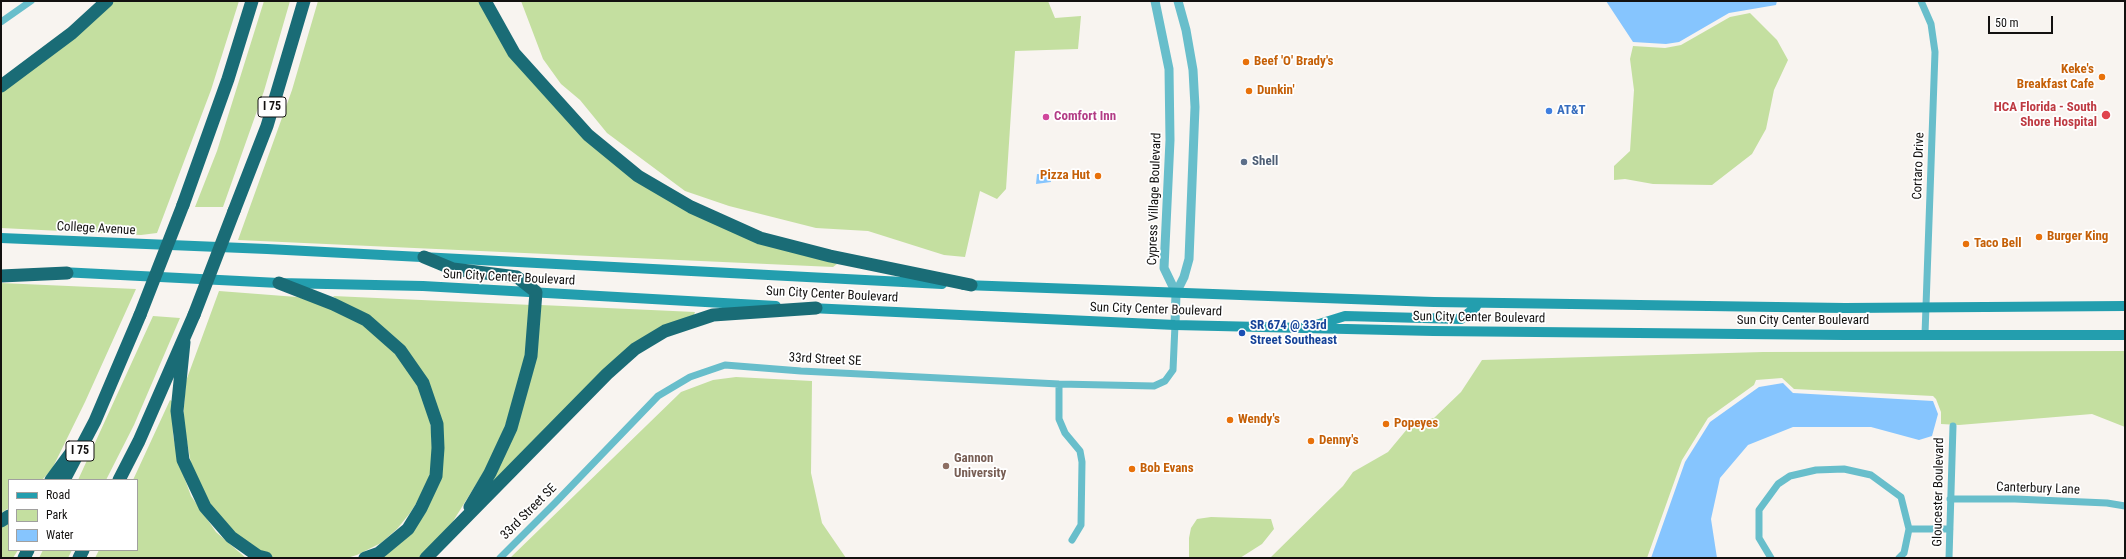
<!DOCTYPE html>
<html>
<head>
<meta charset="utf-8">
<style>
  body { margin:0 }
  #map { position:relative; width:2126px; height:559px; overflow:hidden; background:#f8f4f0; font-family:"Roboto Condensed",sans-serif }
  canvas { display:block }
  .frame { position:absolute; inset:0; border:2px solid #131110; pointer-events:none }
  .legend { position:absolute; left:8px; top:479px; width:130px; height:72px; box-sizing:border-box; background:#fff; border:1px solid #a1a09f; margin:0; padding:5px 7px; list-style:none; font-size:12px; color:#131110 }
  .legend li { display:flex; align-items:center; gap:8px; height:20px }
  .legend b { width:20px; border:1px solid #a1a09f }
  .scale { position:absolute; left:1988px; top:16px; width:65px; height:18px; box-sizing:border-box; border:2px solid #131110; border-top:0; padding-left:5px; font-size:12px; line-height:14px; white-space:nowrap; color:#131110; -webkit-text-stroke:3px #fff; paint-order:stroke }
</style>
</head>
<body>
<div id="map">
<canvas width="2126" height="559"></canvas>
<div class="frame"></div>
<ul class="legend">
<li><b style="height:5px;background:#239eae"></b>Road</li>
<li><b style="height:11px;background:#c4dfa0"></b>Park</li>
<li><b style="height:11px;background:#86c5fe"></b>Water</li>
</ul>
<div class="scale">50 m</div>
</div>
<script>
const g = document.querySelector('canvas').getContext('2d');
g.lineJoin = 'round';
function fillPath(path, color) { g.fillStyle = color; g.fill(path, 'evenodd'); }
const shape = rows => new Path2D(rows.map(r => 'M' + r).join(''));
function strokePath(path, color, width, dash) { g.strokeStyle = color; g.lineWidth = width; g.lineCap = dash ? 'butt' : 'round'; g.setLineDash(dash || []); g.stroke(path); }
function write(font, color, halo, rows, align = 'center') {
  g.font = font + ' "Roboto Condensed",sans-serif'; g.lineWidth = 3.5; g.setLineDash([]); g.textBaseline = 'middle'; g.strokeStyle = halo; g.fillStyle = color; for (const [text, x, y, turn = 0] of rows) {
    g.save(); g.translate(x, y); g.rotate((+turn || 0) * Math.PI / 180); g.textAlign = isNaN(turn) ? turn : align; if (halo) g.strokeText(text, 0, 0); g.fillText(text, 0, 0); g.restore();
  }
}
fillPath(shape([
  [113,1,239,1,211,90,157,233,141,235,1,228,1,90],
  [264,1,290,1,264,91,223,207,195,207,217,151],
  [318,1,479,1,492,24,635,178,837,264,833,267,238,240,292,90],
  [521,1,1048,1,1055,18,1081,16,1078,49,1015,51,1006,189,997,199,980,191,965,257,944,255,868,231,816,228,729,206,685,191,607,133,580,100,561,84,543,59],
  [1750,13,1777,40,1788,60,1774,90,1766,129,1752,154,1712,185,1653,184,1625,179,1614,180,1614,166,1630,151,1634,90,1630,59,1633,46,1665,48,1681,45,1730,17],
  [1,283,136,289,85,402,52,469,42,480,9,480,9,508,1,513],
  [219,291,297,297,324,303,355,318,386,342,416,381,430,417,433,463,426,488,410,513,397,529,381,543,357,555,347,558,271,557,248,544,232,531,216,513,201,490,192,469,183,420,186,381],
  [333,296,532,305,521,384,493,457,452,523,421,558,377,558,396,545,441,461,418,369],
  [541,305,695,312,694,315,664,326,489,488],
  [153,316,180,318,134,425,106,480,78,480],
  [2125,351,2125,427,2092,414,1959,425,1941,424,1941,412,1936,399,1933,396,1794,389,1782,378,1756,380,1754,385,1708,418,1682,460,1647,558,1270,558,1343,486,1353,472,1388,452,1413,422,1434,418,1461,392,1482,360,1763,352],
  [736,377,812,381,811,473,822,523,846,558,510,558,681,392,713,380],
  [170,400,172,401,173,435,178,460,191,496,216,532,246,558,95,558,99,550,137,550,137,480,133,480],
  [1211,517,1271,519,1274,529,1262,544,1240,558,1189,558,1189,538,1191,528,1197,519],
  [9,521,9,550,18,550,13,558,1,558,1,526],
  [43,550,72,550,68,558,39,558]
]), '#c4dfa0');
fillPath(shape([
  [1606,1,1777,1,1776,5,1729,13,1679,42,1666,44,1633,42],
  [1037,174,1050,175,1051,182,1036,184],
  [1783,383,1793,393,1933,401,1938,414,1932,436,1919,440,1871,427,1793,427,1748,445,1720,478,1711,519,1717,558,1651,558,1685,462,1710,422,1759,387]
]), '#86c5fe');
strokePath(shape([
  [1921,1,1931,24,1935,52,1925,334],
  [1,22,31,1],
  [1059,384,1059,419,1065,433,1080,451,1082,462,1081,525,1072,540],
  [1950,499,2015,499,2107,503,2125,506],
  [1909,529,1950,529],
  [500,558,555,503,658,396,690,377,725,365,801,371,1059,384,1154,386,1165,381,1173,370,1175,325],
  [1771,558,1759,538,1759,510,1778,484,1790,476,1816,470,1844,469,1871,475,1901,497,1909,529,1904,553,1899,558],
  [1949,558,1953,426]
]), '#68becb', 7);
strokePath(shape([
  [1155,1,1169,69,1170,140,1164,268,1176,293,1175,325],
  [1176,293,1184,277,1189,259,1195,107,1193,70,1186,30,1178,1]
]), '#68becb', 9);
strokePath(shape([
  [1,238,267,249,942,284],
  [61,272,279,283,423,286,776,306],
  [964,285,1434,302,1845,308,2125,306],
  [810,308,1175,325,1433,331,1843,335,2125,335],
  [1316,325,1345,316,1461,319,1475,308,1478,303]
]), '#239eae', 10);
strokePath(shape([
  [485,1,514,53,588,135,638,176,691,207,760,238,830,256,971,285],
  [1,86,72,33,107,1],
  [183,205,228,79,252,1],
  [234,211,267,126,304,1],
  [424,257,453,269,517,277,536,292,531,356,511,428,490,473,470,507],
  [1,276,67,273],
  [279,283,333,304,366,320,400,350,423,383,437,424,438,448,436,476,421,508,408,529,379,553,365,558],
  [184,342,177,411,183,460,205,507,231,537,258,556,266,558],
  [51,480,73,450],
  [64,480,95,421,140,315],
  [119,480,139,441,194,315],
  [1,521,9,516],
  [24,558,28,550],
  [79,558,83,550],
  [426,558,607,374,635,349,665,331,713,315,816,308]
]), '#1a6c76', 13);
strokePath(shape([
  [140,315,183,205],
  [194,315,234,211]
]), '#1a6c76', 13);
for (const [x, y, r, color] of [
  [1246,62,4,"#e8710a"],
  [2102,77,4,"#e8710a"],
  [1249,91,4,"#e8710a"],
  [1549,111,4,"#3f7fe0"],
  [2106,115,5,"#e0444e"],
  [1046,117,4,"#d1479c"],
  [1244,162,4,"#5c6f8a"],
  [1098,176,4,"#e8710a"],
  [2039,237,4,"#e8710a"],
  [1966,244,4,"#e8710a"],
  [1242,333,4,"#1a4fb4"],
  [1230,420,4,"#e8710a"],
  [1386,424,4,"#e8710a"],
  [1311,441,4,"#e8710a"],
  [946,466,4,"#8d6e63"],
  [1132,469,4,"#e8710a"]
]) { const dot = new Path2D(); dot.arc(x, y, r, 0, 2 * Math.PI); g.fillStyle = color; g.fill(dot); strokePath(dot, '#fff', 1.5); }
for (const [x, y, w] of [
  [272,107,28],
  [80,451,28]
]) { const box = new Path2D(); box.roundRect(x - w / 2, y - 10, w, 20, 3); g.fillStyle = '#fff'; g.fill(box); strokePath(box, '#131110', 1); }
write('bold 12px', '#131110', null, [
  ["I 75",272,107],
  ["I 75",80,451]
]);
write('bold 13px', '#c56008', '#fff', [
  ["Beef 'O' Brady's",1254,62],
  ["Keke's",2094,70,"right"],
  ["Breakfast Cafe",2094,85,"right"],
  ["Dunkin'",1257,91],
  ["Pizza Hut",1090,176,"right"],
  ["Burger King",2047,237],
  ["Taco Bell",1974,244],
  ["Wendy's",1238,420],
  ["Popeyes",1394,424],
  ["Denny's",1319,441],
  ["Bob Evans",1140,469]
], 'left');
write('bold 13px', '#be3a42', '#fff', [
  ["HCA Florida - South",2097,108],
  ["Shore Hospital",2097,123]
], 'right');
write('bold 13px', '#366cbe', '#fff', [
  ["AT&T",1557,111]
], 'left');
write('bold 13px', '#b23c85', '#fff', [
  ["Comfort Inn",1054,117]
], 'left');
write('bold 13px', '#4e5e75', '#fff', [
  ["Shell",1252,162]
], 'left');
write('13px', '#131110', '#fff', [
  ["Cortaro Drive",1919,166,-88],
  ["Cypress Village Boulevard",1155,199,-88],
  ["College Avenue",96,229,3],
  ["Sun City Center Boulevard",509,278,3],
  ["Sun City Center Boulevard",832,295,3],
  ["Sun City Center Boulevard",1156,310,2],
  ["Sun City Center Boulevard",1479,318,1],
  ["Sun City Center Boulevard",1803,321],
  ["33rd Street SE",825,360,3],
  ["Canterbury Lane",2038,489,2],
  ["Gloucester Boulevard",1939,492,-89],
  ["33rd Street SE",529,512,-45]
]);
write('bold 13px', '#164399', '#fff', [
  ["SR 674 @ 33rd",1250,326],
  ["Street Southeast",1250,341]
], 'left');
write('bold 13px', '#785e54', '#fff', [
  ["Gannon",954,459],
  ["University",954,474]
], 'left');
</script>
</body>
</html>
